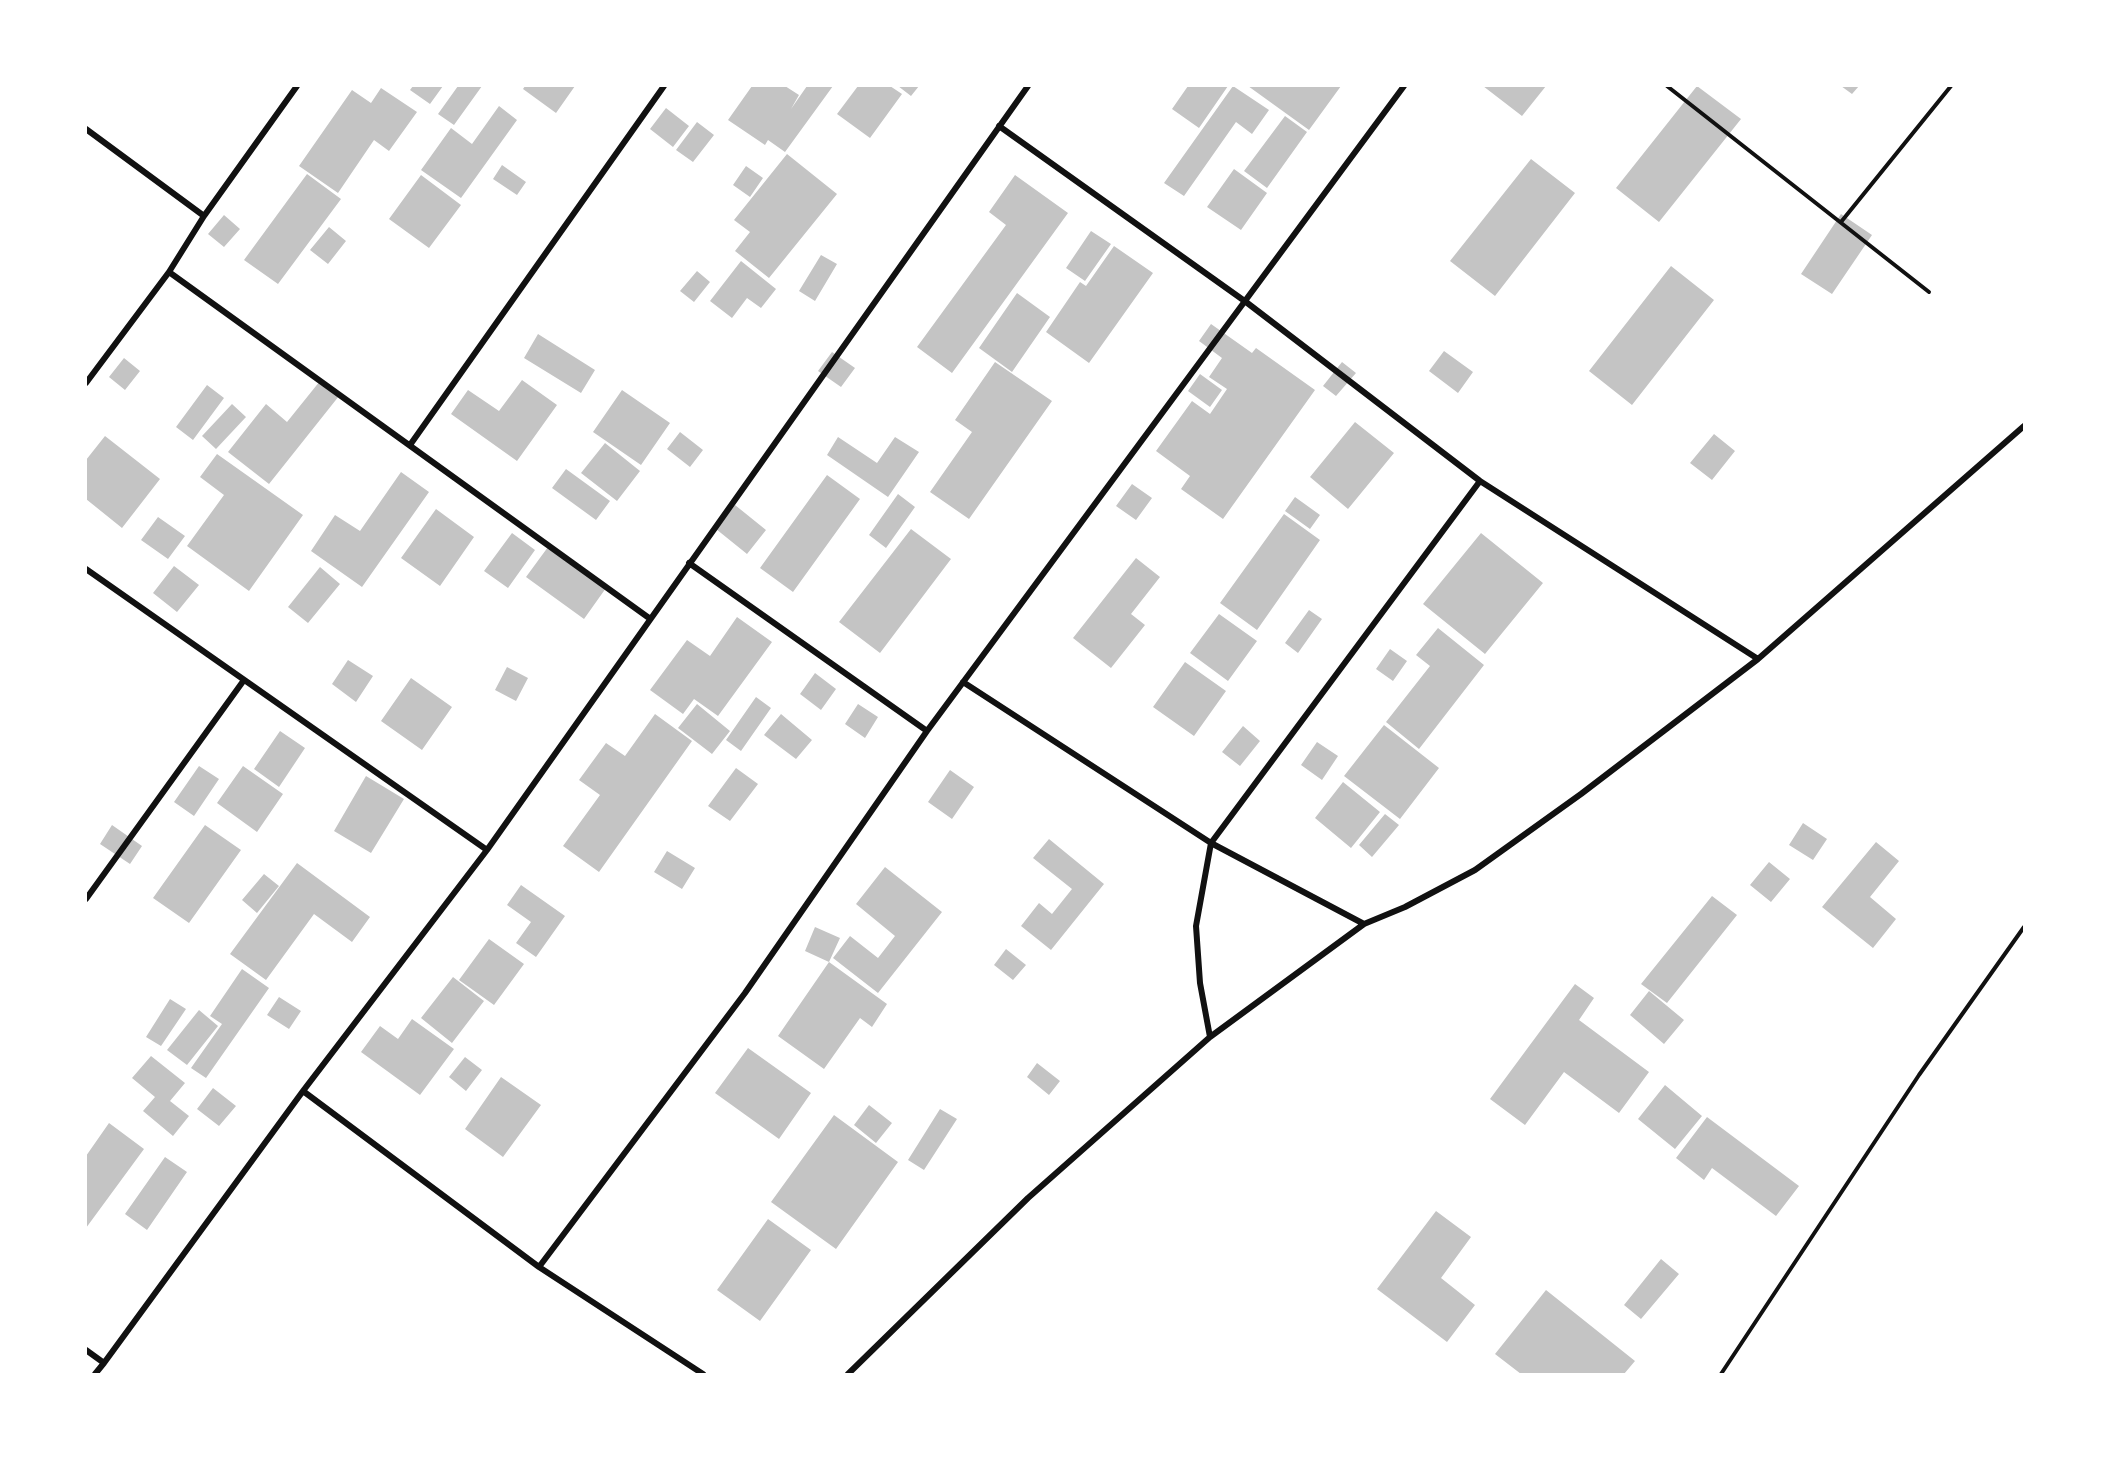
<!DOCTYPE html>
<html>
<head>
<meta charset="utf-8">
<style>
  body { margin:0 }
  #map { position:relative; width:2110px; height:1460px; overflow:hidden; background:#fff; font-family:"Fira Sans",sans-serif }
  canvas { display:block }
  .frame { position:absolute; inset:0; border:87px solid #fff; pointer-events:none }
</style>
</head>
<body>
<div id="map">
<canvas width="2110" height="1460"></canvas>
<div class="frame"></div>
</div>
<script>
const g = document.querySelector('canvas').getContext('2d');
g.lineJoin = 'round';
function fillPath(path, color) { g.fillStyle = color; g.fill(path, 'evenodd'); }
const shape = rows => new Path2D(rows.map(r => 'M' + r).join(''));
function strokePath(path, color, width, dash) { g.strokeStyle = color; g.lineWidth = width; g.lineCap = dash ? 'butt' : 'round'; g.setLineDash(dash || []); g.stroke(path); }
fillPath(shape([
  [413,86,443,86,430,104,410,90],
  [458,86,482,86,454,125,438,114],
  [525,86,575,86,556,113,523,89],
  [752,86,785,86,799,95,791,109,807,86,833,86,785,152,768,140,765,145,728,120],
  [858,86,890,86,902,94,870,138,837,114],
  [898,86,919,86,911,96],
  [1188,86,1228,86,1199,128,1172,109],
  [1233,86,1269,110,1252,134,1236,122,1184,196,1164,183],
  [1248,86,1341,86,1309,130],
  [1483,86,1546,86,1522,116],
  [1697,86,1741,119,1659,222,1616,188],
  [1841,86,1859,86,1852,94],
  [381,88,417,112,389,151,374,140,338,193,299,166,352,90,371,103],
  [499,106,517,120,461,198,421,170,451,128,472,144],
  [666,108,689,126,673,147,650,129],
  [1285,116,1307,132,1267,188,1244,171],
  [697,122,714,135,693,162,676,150],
  [787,154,837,194,769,278,735,251,750,232,734,220],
  [1531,159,1575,193,1495,296,1450,261],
  [502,165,526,182,517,195,493,179],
  [746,166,763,178,750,197,733,185],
  [1234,169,1267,193,1241,230,1207,207],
  [307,174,341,199,278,284,244,260],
  [421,175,461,205,429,248,389,219],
  [1015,175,1068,213,952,373,917,347,1006,225,989,212],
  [1841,214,1872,235,1832,294,1801,274],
  [224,215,240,229,224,247,208,234],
  [329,227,346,241,328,264,310,250],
  [1091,231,1111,244,1085,281,1066,268],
  [1114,246,1153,273,1089,363,1046,332,1080,282,1086,286],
  [821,255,837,264,815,301,799,291],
  [741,261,776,289,761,308,747,298,732,318,710,301],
  [1671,266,1714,300,1632,405,1589,371],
  [697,271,710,282,694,302,680,291],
  [1017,293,1050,317,1012,372,979,348],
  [1211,324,1252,353,1256,348,1315,390,1223,519,1181,489,1190,476,1156,451,1192,401,1210,414,1227,389,1209,377,1222,358,1199,341],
  [538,334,595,370,581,393,524,358],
  [1444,351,1473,372,1458,393,1429,371],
  [832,352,855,368,841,387,818,371],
  [124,358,140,371,125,390,109,377],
  [995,362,1052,401,969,519,930,492,972,432,955,420],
  [1342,362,1356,373,1336,396,1323,386],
  [1200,374,1222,390,1210,407,1188,391],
  [522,380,557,405,517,461,451,414,468,390,499,411],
  [320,381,339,396,269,484,228,452,266,404,287,422],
  [207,385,224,398,193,440,176,427],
  [622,390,670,423,641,465,593,432],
  [232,404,246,417,216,449,202,436],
  [1355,422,1394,453,1348,509,1310,477],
  [680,432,703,450,690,467,667,449],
  [1714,434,1735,451,1712,480,1690,463],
  [105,436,160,479,122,528,86,499,86,460],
  [838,437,877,463,895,437,919,452,888,497,827,455],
  [605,443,640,471,617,501,581,473],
  [217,454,303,515,249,591,187,546,224,495,200,477],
  [566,469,610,501,596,520,552,488],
  [401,472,429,492,362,587,311,551,335,515,360,531],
  [827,475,860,499,793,592,760,568],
  [1132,484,1152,498,1136,520,1116,506],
  [898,494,915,507,886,548,869,535],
  [1295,497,1320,515,1310,529,1285,511],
  [735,505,766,530,747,554,716,529],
  [436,509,474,537,440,586,401,558],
  [1284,514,1320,540,1257,630,1220,603],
  [158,517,185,536,168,559,141,540],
  [911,529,951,559,880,653,839,622],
  [512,533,535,550,508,588,484,571],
  [1481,533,1543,583,1485,654,1423,604],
  [548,547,606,588,584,619,526,577],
  [1136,558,1160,577,1131,614,1145,625,1111,668,1073,638],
  [174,566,199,585,177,612,153,593],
  [320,567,340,584,308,623,288,607],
  [1309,610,1322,619,1298,653,1285,643],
  [1219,614,1257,641,1228,681,1190,653],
  [737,617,772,642,718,716,694,699,683,714,650,690,687,640,710,656],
  [1438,628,1484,665,1419,749,1386,722,1430,666,1416,655],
  [1390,649,1407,661,1393,681,1376,669],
  [348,660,373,676,356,702,332,684],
  [1185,662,1226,691,1194,736,1153,707],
  [507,667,528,678,516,701,495,690],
  [815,673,836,689,821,710,800,694],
  [411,678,452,707,422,750,381,721],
  [756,697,771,708,741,751,726,740],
  [697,704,730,731,712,754,678,728],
  [858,704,878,717,865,738,845,724],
  [655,714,692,741,599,872,563,846,600,795,579,780,606,743,625,756],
  [781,714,812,740,796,759,764,735],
  [1384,725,1439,768,1400,819,1344,776],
  [1243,726,1260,741,1240,766,1222,752],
  [280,731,305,748,279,787,254,769],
  [1317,742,1338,756,1322,780,1301,765],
  [199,766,219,779,194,816,174,802],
  [243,766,283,794,257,832,217,803],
  [736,768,758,784,730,821,708,806],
  [950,770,974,787,952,819,928,802],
  [366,776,404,799,371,853,334,831],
  [1343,782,1380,812,1351,848,1315,818],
  [1385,814,1399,825,1372,857,1359,845],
  [1803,823,1827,839,1813,860,1789,845],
  [112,825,142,846,130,864,100,844],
  [205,825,241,850,189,923,153,898],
  [1049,839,1104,884,1051,950,1021,926,1039,903,1052,914,1072,889,1033,858],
  [1876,842,1899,861,1870,897,1896,919,1873,948,1822,907],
  [667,851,695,868,682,889,654,872],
  [1769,862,1790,879,1771,902,1750,885],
  [297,863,370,917,352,942,314,914,266,980,230,954],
  [885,867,942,912,878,993,833,958,850,936,878,958,895,936,856,904],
  [264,874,279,886,257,913,242,900],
  [521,885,565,916,536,957,516,943,531,922,507,905],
  [1712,896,1737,915,1667,1003,1641,984],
  [815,927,840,938,829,962,805,951],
  [489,939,524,964,494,1005,459,980],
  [1006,949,1026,965,1013,980,994,965],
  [829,962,887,1004,872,1027,860,1018,824,1069,778,1036],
  [242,969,269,988,206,1078,191,1068,222,1024,210,1016],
  [453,977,484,1001,452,1043,421,1018],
  [1575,984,1594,998,1579,1020,1649,1072,1619,1113,1564,1072,1525,1125,1490,1099],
  [1649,991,1684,1020,1664,1044,1630,1015],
  [279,997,301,1011,289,1029,267,1015],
  [170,999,186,1009,161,1046,146,1037],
  [199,1010,218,1026,187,1065,167,1050],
  [412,1019,454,1049,420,1095,361,1052,380,1026,398,1039],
  [748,1048,811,1093,779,1139,715,1093],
  [151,1056,185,1083,170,1101,189,1116,173,1136,143,1111,155,1097,132,1078],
  [465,1057,482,1070,466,1091,449,1077],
  [1037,1063,1060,1081,1049,1095,1027,1077],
  [501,1077,541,1105,503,1157,465,1129],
  [1665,1085,1702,1116,1675,1149,1638,1119],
  [213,1088,236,1106,219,1126,197,1109],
  [869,1105,892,1123,876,1143,854,1125],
  [940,1109,957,1119,924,1170,908,1160],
  [834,1115,898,1162,836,1249,771,1202],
  [1707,1117,1799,1186,1776,1216,1712,1168,1704,1180,1676,1158],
  [109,1123,144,1149,86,1228,86,1156],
  [165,1157,187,1172,147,1230,125,1214],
  [1436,1211,1471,1237,1441,1278,1475,1305,1447,1342,1377,1289],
  [768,1219,811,1250,760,1321,717,1290],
  [1661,1259,1679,1274,1641,1319,1624,1305],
  [1546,1290,1635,1361,1624,1374,1521,1374,1495,1354]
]), '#c4c4c4');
strokePath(shape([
  [1667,86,1929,292],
  [1841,222,1951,86],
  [1721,1374,1919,1075,2024,927]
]), '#111', 4);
strokePath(shape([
  [999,126,1246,302,1480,481,1758,659],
  [86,129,204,216],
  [169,272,649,618],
  [86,383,169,272,204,216,297,86],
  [410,445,664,86],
  [689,563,927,731],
  [86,569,487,850],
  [963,682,1211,843,1364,924],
  [86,899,244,680],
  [1210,1037,1200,983,1196,926,1211,843,1480,481],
  [303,1091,539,1267,703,1374],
  [539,1267,745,993,927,731,1404,86],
  [86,1350,104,1363,303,1091,487,850,1028,86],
  [95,1374,104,1363],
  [848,1374,1028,1198,1210,1037,1364,924,1405,907,1475,870,1581,794,1758,659,2024,426]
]), '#111', 6);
</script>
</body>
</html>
